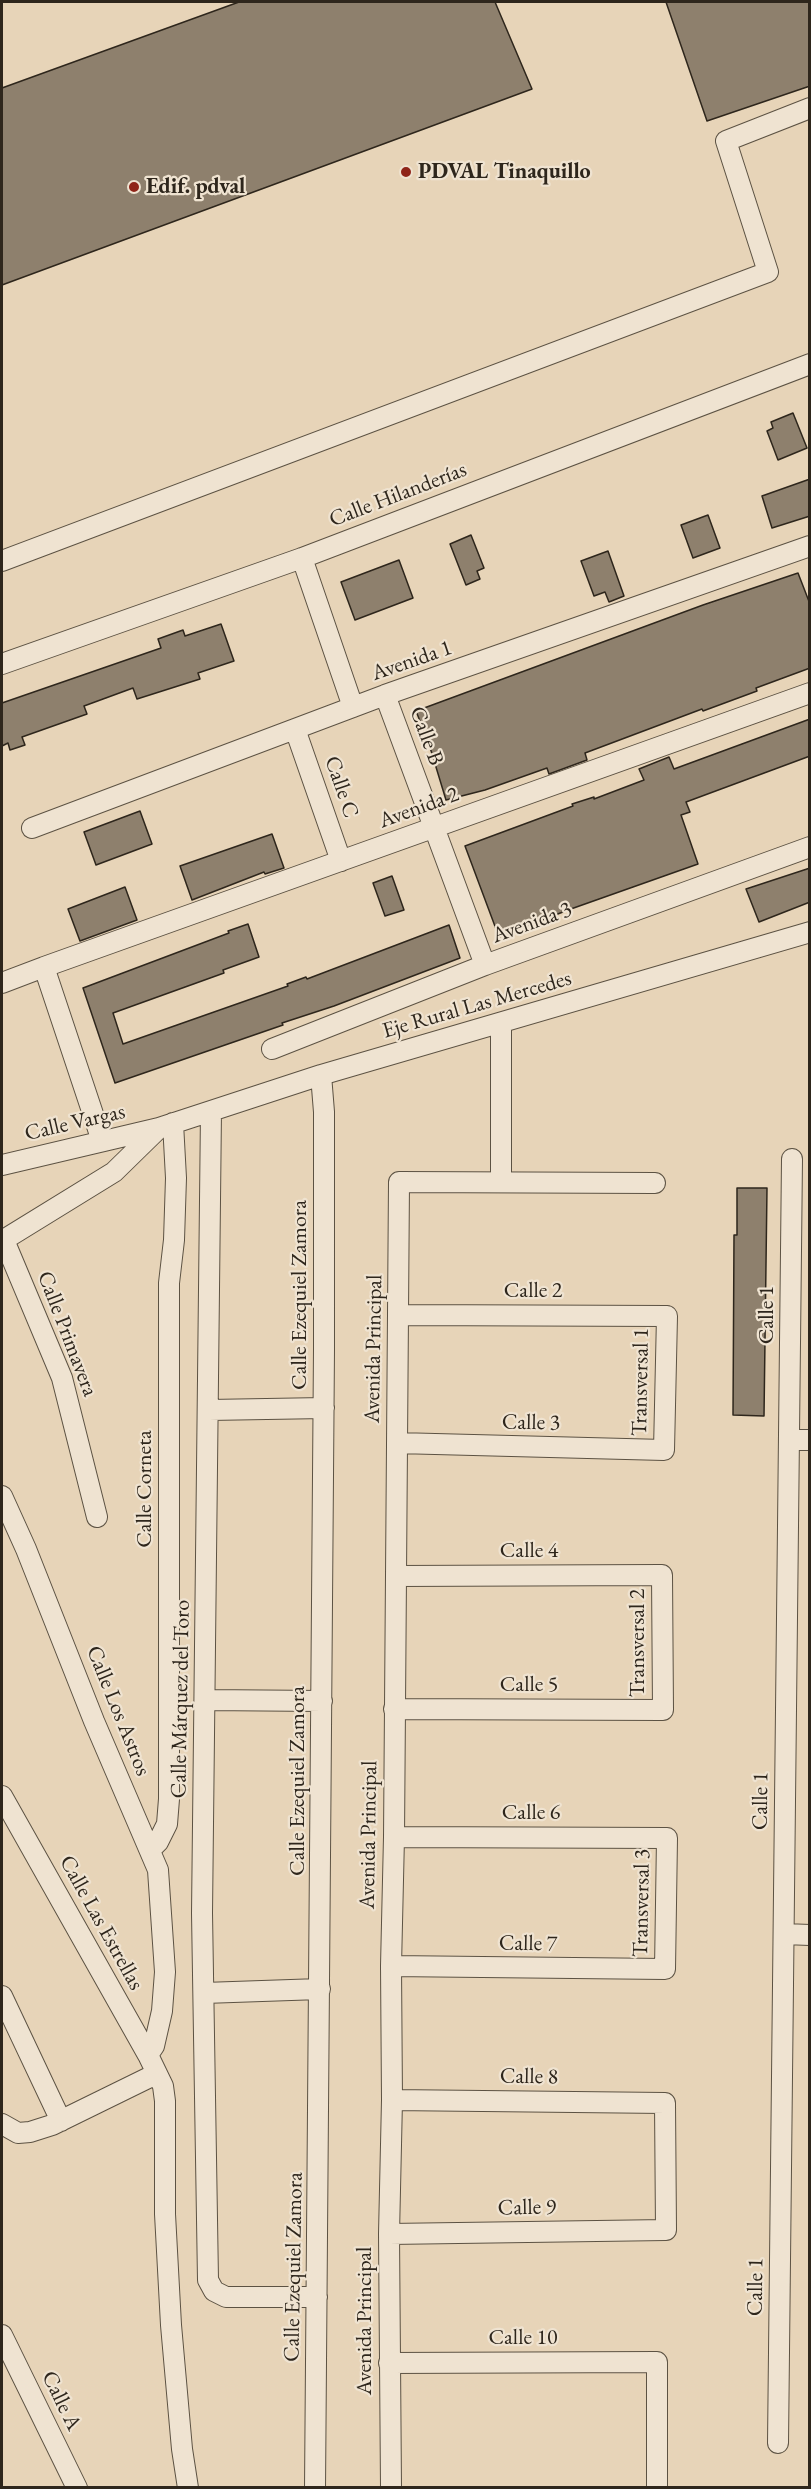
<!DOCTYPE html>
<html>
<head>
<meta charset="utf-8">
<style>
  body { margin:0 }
  #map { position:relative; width:811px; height:2489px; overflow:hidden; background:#e7d4b8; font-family:"EB Garamond",serif }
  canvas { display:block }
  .frame { position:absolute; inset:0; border:3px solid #2e261c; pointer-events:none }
</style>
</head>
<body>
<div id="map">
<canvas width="811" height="2489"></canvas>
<div class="frame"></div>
</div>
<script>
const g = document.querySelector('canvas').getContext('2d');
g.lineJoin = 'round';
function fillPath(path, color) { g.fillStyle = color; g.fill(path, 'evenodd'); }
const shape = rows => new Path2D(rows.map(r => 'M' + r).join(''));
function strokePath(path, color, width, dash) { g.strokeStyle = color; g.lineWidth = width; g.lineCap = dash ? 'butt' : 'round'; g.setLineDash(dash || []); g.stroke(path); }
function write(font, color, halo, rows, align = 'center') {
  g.font = font + ' "EB Garamond",serif'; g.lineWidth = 4.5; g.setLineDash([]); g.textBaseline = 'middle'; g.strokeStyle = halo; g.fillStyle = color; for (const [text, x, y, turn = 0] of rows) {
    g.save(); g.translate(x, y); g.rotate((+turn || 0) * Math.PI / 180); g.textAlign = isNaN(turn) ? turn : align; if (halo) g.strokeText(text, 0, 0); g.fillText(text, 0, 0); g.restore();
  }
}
const building = shape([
  [239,2,495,2,532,89,2,285,2,88,239,2],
  [666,2,810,2,810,86,707,121,666,2],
  [793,413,807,448,778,460,767,431,773,428,771,422,793,413],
  [810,479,810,516,772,528,762,496,810,479],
  [708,515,720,548,693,558,681,525,708,515],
  [471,535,484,568,477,571,480,579,466,585,450,544,471,535],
  [608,551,624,596,609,602,605,592,594,596,581,561,608,551],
  [399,560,413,598,355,620,341,582,399,560],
  [798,573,810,604,810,668,756,688,757,691,703,711,702,709,585,753,587,760,549,774,547,768,485,790,446,800,429,744,416,711,703,605,798,573],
  [221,624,234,661,198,673,200,679,137,699,133,688,84,706,87,714,22,737,25,745,10,750,8,743,2,746,2,703,161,648,158,639,183,630,185,636,221,624],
  [810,719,810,756,686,802,690,812,681,815,698,864,568,910,499,937,465,846,573,806,572,804,594,797,594,799,644,780,639,769,669,757,674,769,810,719],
  [140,811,152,844,96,865,84,832,140,811],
  [272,834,284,868,265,874,264,872,192,900,180,866,272,834],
  [810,868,810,902,759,922,746,889,810,868],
  [392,876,404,910,385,916,373,883,392,876],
  [125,887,137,920,80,941,68,909,125,887],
  [248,924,259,957,223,970,224,973,113,1013,123,1044,288,986,287,984,306,977,307,979,449,925,460,958,334,1006,282,1023,283,1025,115,1083,83,988,229,933,228,931,248,924],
  [737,1188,767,1188,764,1416,733,1415,734,1235,737,1235,737,1188]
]);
fillPath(building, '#8e806d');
strokePath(building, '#2e261c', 1.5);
const minor = shape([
  [302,558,353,707],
  [2,561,768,272,726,141,810,108],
  [2,664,302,558,810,364],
  [385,695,485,965],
  [295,729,341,861],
  [32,828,385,695,810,546],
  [44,967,810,693],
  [2,983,44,967,102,1141],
  [501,1023,501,1182],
  [272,1049,485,965,810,847],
  [211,1111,202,1913,208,2280,214,2291,226,2297,317,2297],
  [2,1165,159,1128,321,1075,810,932],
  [4,1240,62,1378,97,1517],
  [2,1241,114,1172,159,1128],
  [209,1410,324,1408],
  [790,1440,810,1440],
  [397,1443,664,1450,667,1316,399,1315],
  [2,1496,26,1549,94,1721,158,1870,165,1972,162,2011,154,2046,148,2055],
  [205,1700,322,1701],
  [394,1709,663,1710,662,1575,396,1576],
  [2,1796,148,2055,163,2086,165,2101,165,2214,171,2325,182,2449,188,2488],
  [150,1850,158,1842,167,1824,169,1799,169,1283,174,1240,176,1178,173,1123],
  [784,1934,810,1935],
  [391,1966,665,1969,667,1838,394,1837],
  [204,1993,320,1989],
  [2,1996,61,2121],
  [2,2124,18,2133,30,2132,52,2125,156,2074],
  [389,2234,666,2230,665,2103,392,2100],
  [2,2335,77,2488],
  [389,2363,657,2362,657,2488],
  [778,2443,792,1159],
  [315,2488,324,1349,324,1112,321,1075],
  [391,2488,389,2234,392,2100,391,1966,394,1837,399,1182,655,1183]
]);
strokePath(minor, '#5c5243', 22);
strokePath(minor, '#efe3d1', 20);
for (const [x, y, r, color] of [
  [406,172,6,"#8f2418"],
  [134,187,6,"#8f2418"]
]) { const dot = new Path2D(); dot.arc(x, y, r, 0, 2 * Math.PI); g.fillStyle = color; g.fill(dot); strokePath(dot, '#efe3d1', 2); }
write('bold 22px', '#2e261c', '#efe3d1', [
  ["PDVAL Tinaquillo",418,172],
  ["Edif. pdval",146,187]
], 'left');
write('22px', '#2e261c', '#efe3d1', [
  ["Calle Hilanderías",398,495,-21],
  ["Avenida 1",412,661,-19],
  ["Calle B",426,736,70],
  ["Calle C",341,787,71],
  ["Avenida 2",419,808,-20],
  ["Avenida 3",532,923,-20],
  ["Eje Rural Las Mercedes",477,1005,-16],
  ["Calle Vargas",75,1123,-13],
  ["Calle 2",533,1291],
  ["Calle Ezequiel Zamora",300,1295,-90],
  ["Calle 1",767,1315,-90],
  ["Calle Primavera",67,1334,69],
  ["Avenida Principal",374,1349,-89],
  ["Transversal 1",641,1382,-89],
  ["Calle 3",531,1423,1],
  ["Calle Corneta",145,1489,-90],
  ["Calle 4",529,1551],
  ["Transversal 2",638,1643,-90],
  ["Calle 5",529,1685],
  ["Calle Márquez del Toro",181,1699,-89],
  ["Calle Los Astros",118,1711,68],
  ["Calle Ezequiel Zamora",298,1781,-90],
  ["Calle 1",761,1801,-89],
  ["Calle 6",531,1813],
  ["Avenida Principal",369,1835,-89],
  ["Transversal 3",642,1903,-89],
  ["Calle Las Estrellas",101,1923,61],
  ["Calle 7",528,1944,1],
  ["Calle 8",529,2077,1],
  ["Calle 9",527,2208,-1],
  ["Calle Ezequiel Zamora",294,2267,-89],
  ["Calle 1",756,2287,-89],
  ["Avenida Principal",365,2321,-90],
  ["Calle 10",523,2338],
  ["Calle A",61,2401,64]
]);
</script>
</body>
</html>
